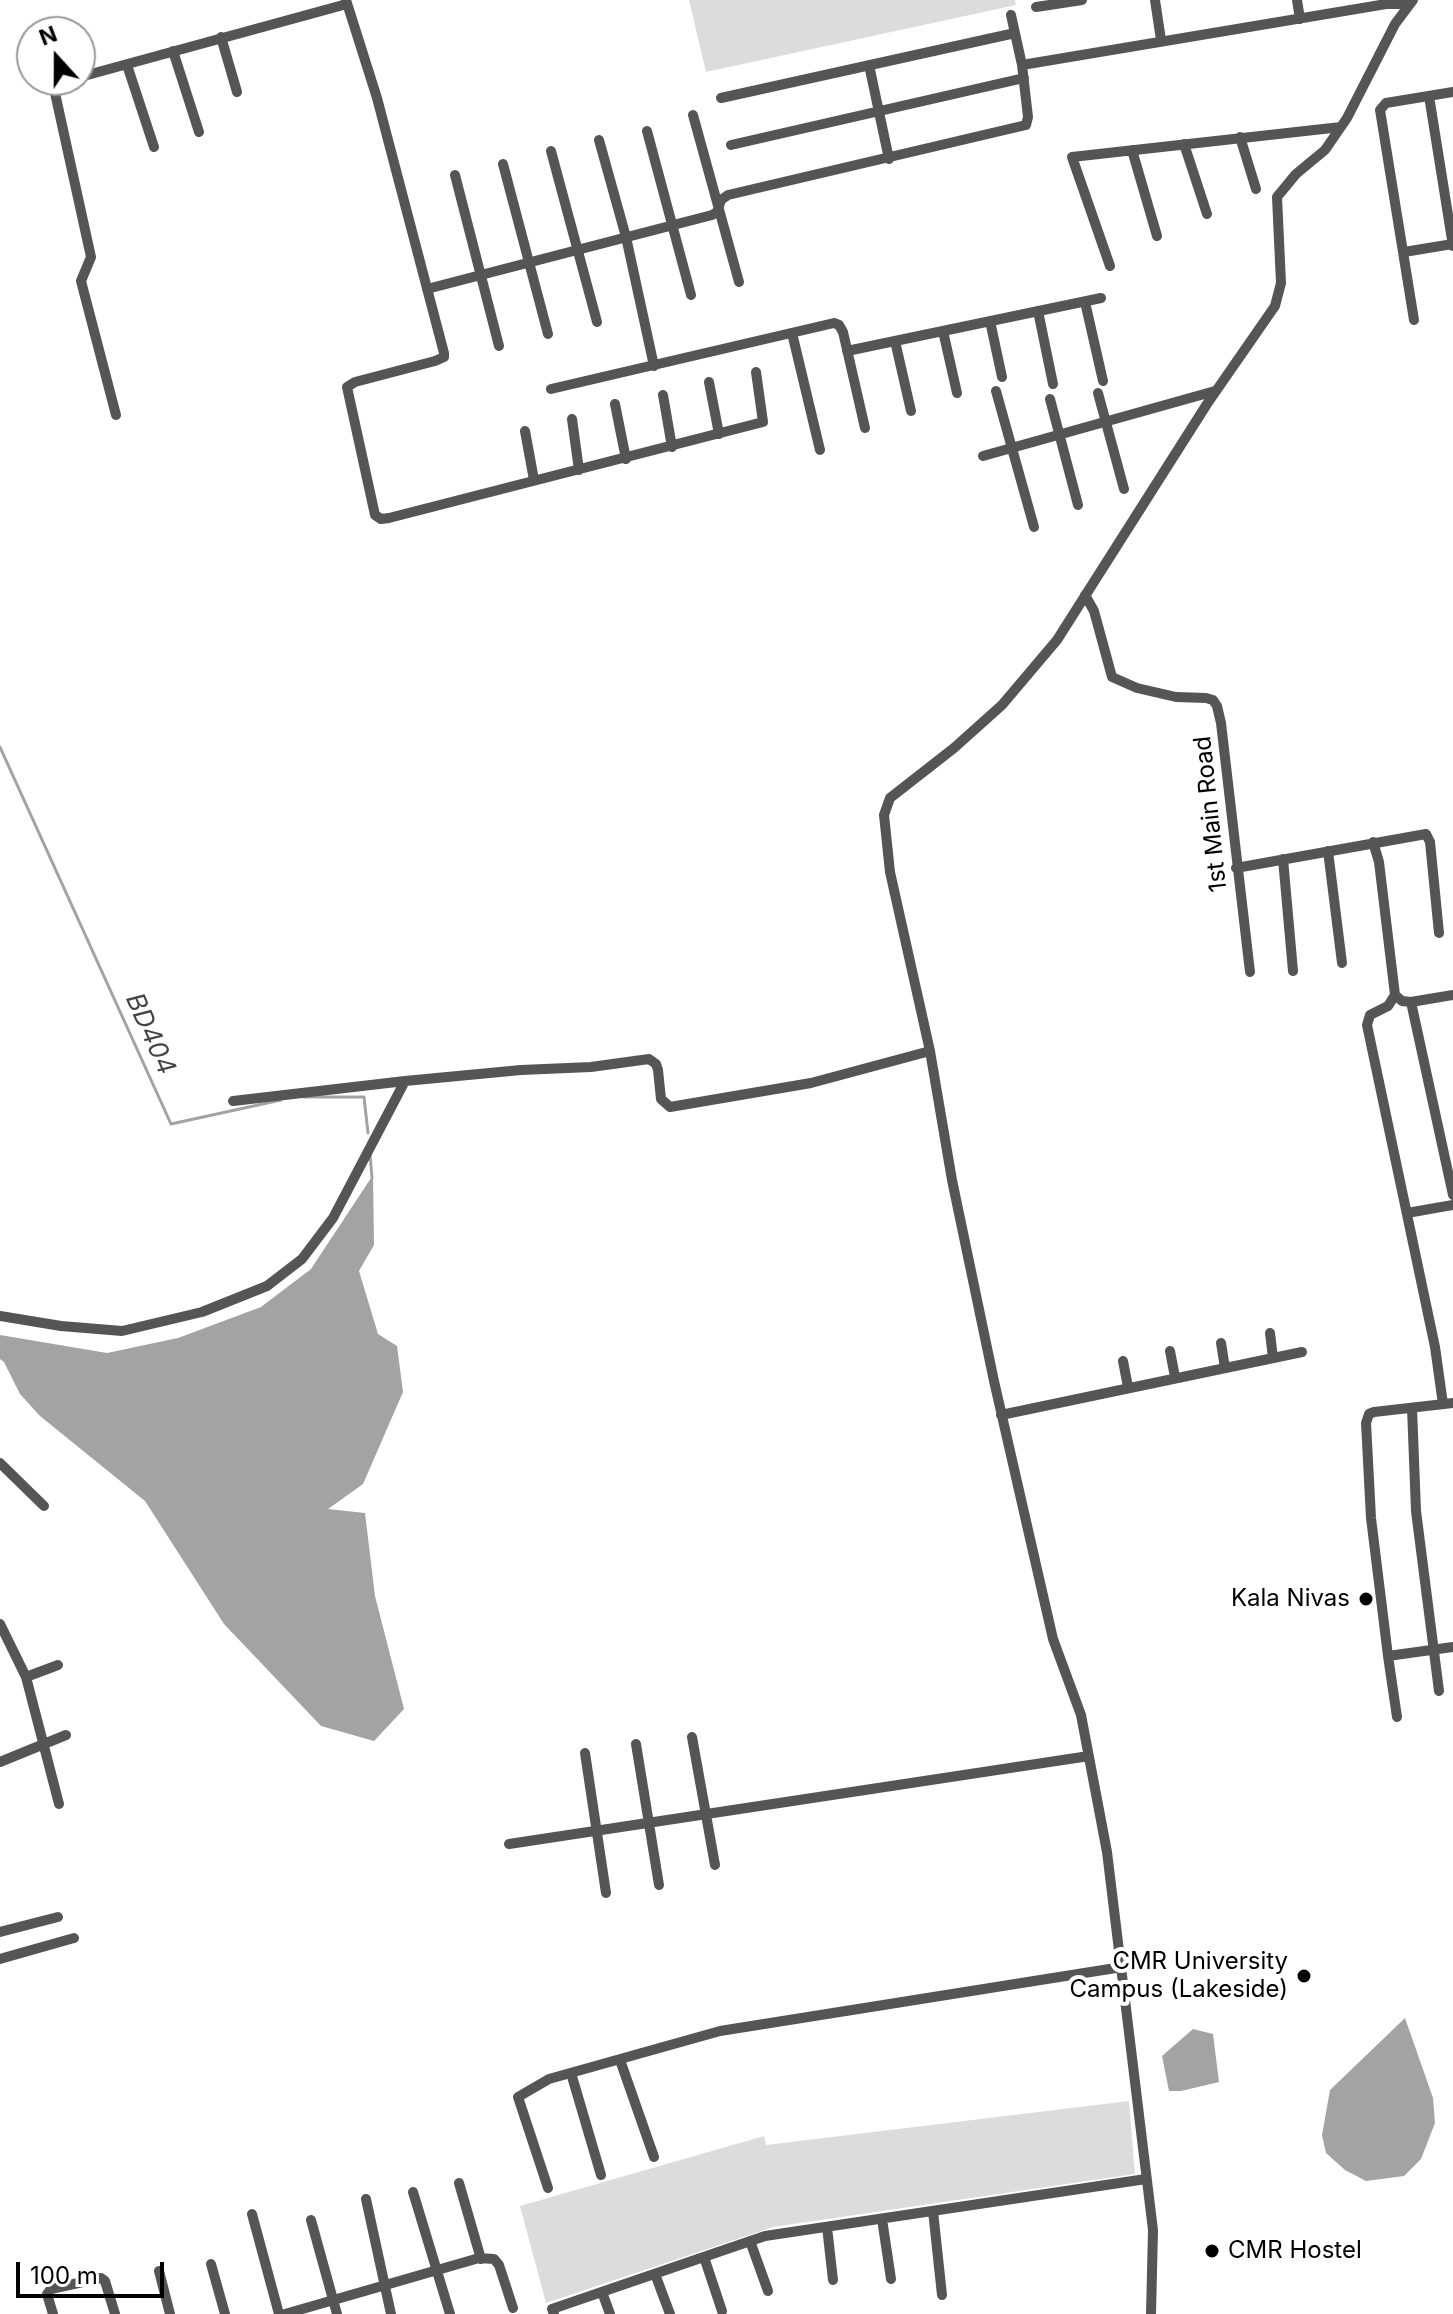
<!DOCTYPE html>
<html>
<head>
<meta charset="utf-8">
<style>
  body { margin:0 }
  #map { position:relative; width:1453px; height:2314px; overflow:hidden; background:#fff; font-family:Inter,sans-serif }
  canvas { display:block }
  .north { position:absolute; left:16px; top:16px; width:80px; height:80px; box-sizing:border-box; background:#fff; border:2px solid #999; border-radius:50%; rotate:339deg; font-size:22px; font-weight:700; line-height:32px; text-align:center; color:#000 }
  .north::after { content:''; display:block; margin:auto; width:28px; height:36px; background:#000; clip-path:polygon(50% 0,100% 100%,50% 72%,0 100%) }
  .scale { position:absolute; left:16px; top:2262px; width:148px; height:36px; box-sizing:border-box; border:4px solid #000; border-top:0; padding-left:10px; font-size:24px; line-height:28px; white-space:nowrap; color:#000; -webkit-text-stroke:6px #fff; paint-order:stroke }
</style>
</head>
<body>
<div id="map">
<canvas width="1453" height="2314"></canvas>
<div class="north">N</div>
<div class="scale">100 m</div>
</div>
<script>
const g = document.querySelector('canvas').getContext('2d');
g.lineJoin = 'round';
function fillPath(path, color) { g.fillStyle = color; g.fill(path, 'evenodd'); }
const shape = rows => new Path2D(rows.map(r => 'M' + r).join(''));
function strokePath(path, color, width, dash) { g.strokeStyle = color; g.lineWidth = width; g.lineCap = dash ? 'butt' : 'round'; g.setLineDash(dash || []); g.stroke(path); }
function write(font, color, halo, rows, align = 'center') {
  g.font = font + ' Inter,sans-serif'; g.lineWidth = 8; g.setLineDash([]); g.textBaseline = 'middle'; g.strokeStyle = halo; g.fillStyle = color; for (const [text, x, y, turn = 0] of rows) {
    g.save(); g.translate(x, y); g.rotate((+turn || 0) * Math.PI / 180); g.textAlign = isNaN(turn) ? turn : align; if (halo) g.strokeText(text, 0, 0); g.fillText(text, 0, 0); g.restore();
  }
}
fillPath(shape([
  [689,0,1015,0,1016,5,706,72],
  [1129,2101,1135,2174,773,2227,546,2303,520,2206,764,2136,766,2145]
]), '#dcdcdc');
fillPath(shape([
  [373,1175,374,1245,359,1271,378,1334,397,1346,403,1392,363,1484,328,1509,365,1513,375,1596,404,1709,374,1741,321,1726,224,1624,145,1501,40,1416,20,1394,4,1362,0,1359,0,1335,107,1353,178,1338,261,1307,311,1269],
  [1405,2018,1433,2098,1435,2123,1421,2159,1404,2176,1366,2181,1345,2170,1326,2153,1322,2135,1330,2090],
  [1193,2029,1213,2034,1219,2082,1181,2091,1169,2091,1162,2056]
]), '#a3a3a3');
strokePath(shape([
  [0,747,171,1124,281,1100],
  [304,1097,364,1097,368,1133],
  [370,1154,372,1178]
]), '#a3a3a3', 3);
strokePath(shape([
  [346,0,377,98,444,353,444,357,435,361,355,382,347,387,375,515,381,519,389,518,763,422,756,372],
  [1155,0,1161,40],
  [1297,0,1300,19],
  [1036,7,1082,0],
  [221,37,237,92],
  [173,51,199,132],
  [127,65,154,147],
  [869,65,889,159],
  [1022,65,1386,4,1410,4],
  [80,77,347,4],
  [68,80,57,85,55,93,91,257,81,281,116,415],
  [1429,96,1453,246],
  [721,98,1015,33],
  [693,115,739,282],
  [647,131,691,295],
  [1240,137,1256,189],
  [599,140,626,237,654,366],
  [1184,144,1207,214],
  [731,145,1024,78],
  [1132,150,1157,236],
  [551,151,597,322],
  [503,164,548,334],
  [455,175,499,346],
  [1404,252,1453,244],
  [1110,266,1072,157,1341,127],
  [427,289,712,215,717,212,721,200,728,195,1026,125,1028,117,1022,65,1011,15],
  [1085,302,1103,381],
  [1038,311,1053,384],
  [1414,320,1380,110,1386,103,1453,92],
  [990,321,1002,377],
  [943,331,957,393],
  [792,333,820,450],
  [895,341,911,411],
  [847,351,1101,298],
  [709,382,719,434],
  [551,389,834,323,839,325,843,332,865,428],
  [996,391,1034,527],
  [1098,393,1124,489],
  [663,395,672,447],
  [1050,399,1078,505],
  [615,404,626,459],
  [572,419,579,470],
  [525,431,534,480],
  [983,456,1215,391],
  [1085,595,1094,611,1112,677,1137,688,1176,697,1206,698,1213,700,1217,706,1221,723,1250,972],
  [1373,842,1379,862,1395,995,1388,1006,1370,1015,1367,1025,1435,1347,1443,1404],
  [1328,851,1342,963],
  [1283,859,1293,971],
  [1236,868,1426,834,1430,842,1439,933],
  [1395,995,1402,1001,1411,1002,1453,995],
  [1411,1002,1453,1195],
  [233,1101,405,1081,521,1070,591,1067,649,1059,656,1064,658,1070,661,1099,670,1107,811,1083,930,1051],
  [1407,1213,1453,1205],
  [0,1316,61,1326,122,1331,202,1312,267,1286,302,1259,333,1218,405,1081],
  [1270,1333,1273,1358],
  [1221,1343,1225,1368],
  [1170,1351,1175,1377],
  [1123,1361,1128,1387],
  [1453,1403,1374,1412,1369,1414,1366,1423,1371,1518,1388,1656,1453,1647],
  [1412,1408,1416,1511,1439,1691],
  [1001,1415,1302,1352],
  [0,1463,44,1506],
  [0,1624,26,1677,59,1804],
  [1388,1656,1397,1717],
  [26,1677,58,1665],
  [692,1737,715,1865],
  [636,1744,659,1885],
  [585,1753,606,1893],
  [0,1762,66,1735],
  [509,1844,1089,1756],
  [0,1932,58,1917],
  [0,1959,74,1938],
  [620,2060,654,2157],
  [571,2073,601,2175],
  [459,2183,481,2259],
  [548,2188,518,2097,549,2079,720,2031,1122,1967],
  [413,2192,450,2314],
  [366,2199,391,2314],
  [933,2211,942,2295],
  [252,2214,279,2314],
  [882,2219,891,2279],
  [311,2220,337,2314],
  [827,2227,833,2280],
  [750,2241,768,2291],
  [704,2257,722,2311],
  [211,2264,225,2314],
  [159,2271,170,2314],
  [655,2274,670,2314],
  [602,2292,610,2314],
  [53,2314,47,2294,51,2289,101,2278,105,2281,115,2314],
  [285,2314,479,2258,494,2259,499,2265,513,2308],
  [554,2314,552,2309,765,2236,1146,2179],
  [1151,2314,1153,2230,1107,1852,1081,1715,1053,1639,994,1381,952,1180,930,1051,890,872,884,815,890,798,954,748,1002,705,1057,640,1207,404,1275,306,1281,283,1277,197,1296,174,1325,150,1347,118,1395,24,1413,0]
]), '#555', 10);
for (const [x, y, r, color] of [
  [1366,1599,8,"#000"],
  [1304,1976,8,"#000"],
  [1212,2251,8,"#000"]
]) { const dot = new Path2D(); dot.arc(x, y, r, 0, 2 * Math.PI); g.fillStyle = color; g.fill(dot); strokePath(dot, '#fff', 3); }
write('24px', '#000', '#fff', [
  ["1st Main Road",1211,814,-96]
]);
write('24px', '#000', '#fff', [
  ["Kala Nivas",1350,1599],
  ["CMR University",1288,1962],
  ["Campus (Lakeside)",1288,1990],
  ["CMR Hostel",1228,2251,"left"]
], 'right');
write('italic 26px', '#444', '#fff', [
  ["BD404",150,1034,66]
]);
</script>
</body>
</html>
